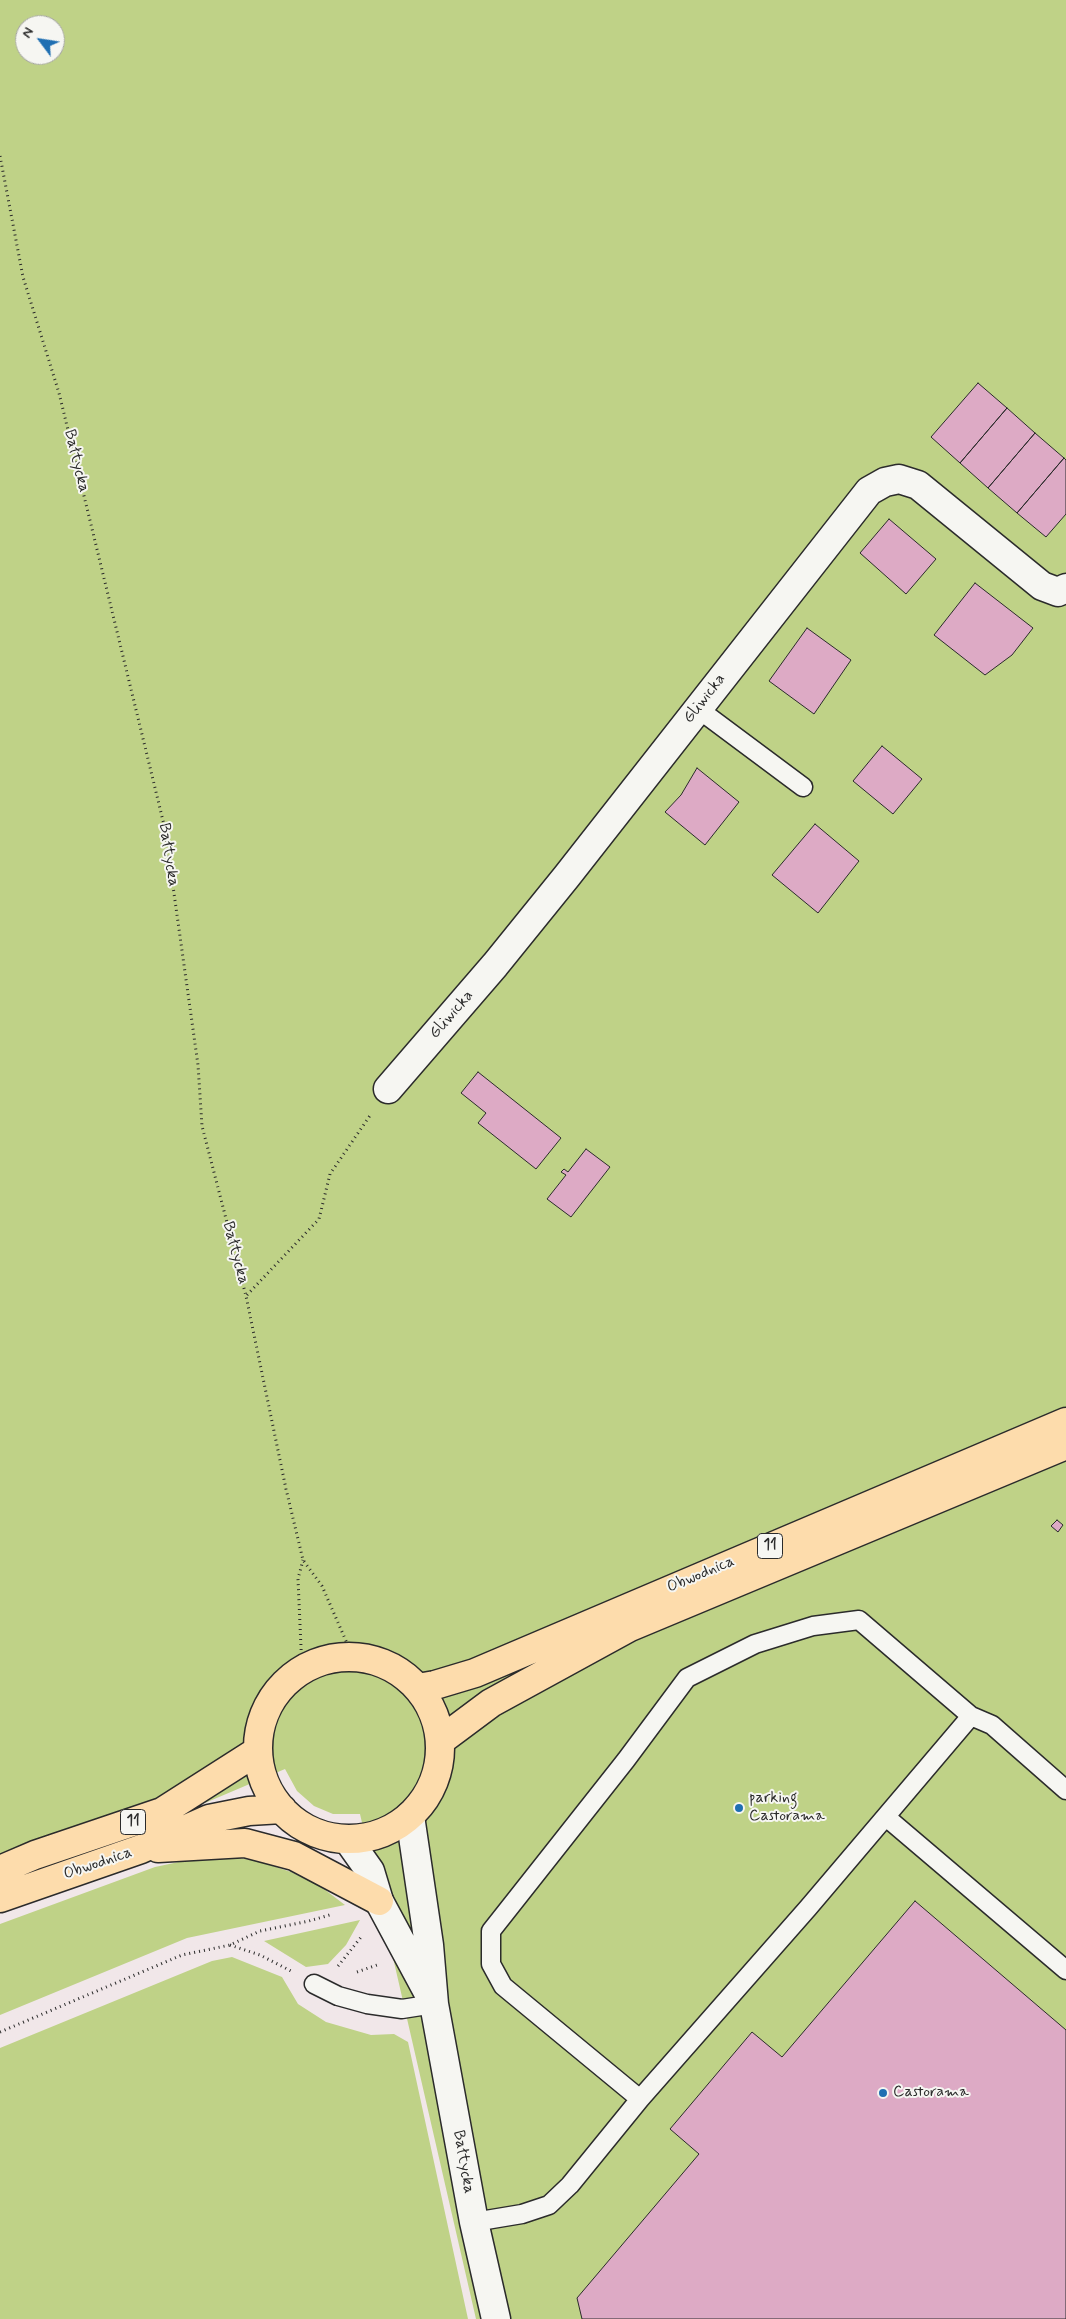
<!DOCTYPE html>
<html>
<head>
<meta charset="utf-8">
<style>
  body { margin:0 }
  #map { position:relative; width:1066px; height:2319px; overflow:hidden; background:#f1e7e9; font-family:Mynerve,sans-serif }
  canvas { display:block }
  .north { position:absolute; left:15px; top:15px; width:50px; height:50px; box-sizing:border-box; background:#f6f6f2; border:1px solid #a5a5a2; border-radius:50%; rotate:301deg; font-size:14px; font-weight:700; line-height:20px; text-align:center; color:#2b2b2b }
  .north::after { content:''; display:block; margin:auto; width:18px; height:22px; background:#1f6fb2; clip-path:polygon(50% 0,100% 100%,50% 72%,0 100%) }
</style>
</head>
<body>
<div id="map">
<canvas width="1066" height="2319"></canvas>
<div class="north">N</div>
</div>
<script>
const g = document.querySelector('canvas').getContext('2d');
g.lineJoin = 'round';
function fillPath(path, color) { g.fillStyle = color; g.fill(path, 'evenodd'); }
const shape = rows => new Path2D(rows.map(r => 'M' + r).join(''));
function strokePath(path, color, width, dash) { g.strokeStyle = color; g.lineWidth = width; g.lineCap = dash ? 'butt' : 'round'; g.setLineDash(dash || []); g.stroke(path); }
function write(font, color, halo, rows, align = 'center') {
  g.font = font + ' Mynerve,sans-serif'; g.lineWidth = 4; g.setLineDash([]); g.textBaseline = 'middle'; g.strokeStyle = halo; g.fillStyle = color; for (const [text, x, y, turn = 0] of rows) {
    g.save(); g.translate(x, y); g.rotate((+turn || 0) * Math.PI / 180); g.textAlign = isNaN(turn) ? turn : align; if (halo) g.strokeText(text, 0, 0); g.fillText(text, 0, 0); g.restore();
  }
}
fillPath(shape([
  [0,0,1066,0,1066,2319,476,2319,360,1814,333,1814,314,1806,297,1791,285,1769,0,1890],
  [25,25,55,25,55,55,25,55],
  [226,1856,258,1861,291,1872,320,1886,345,1905,187,1938,0,2015,0,1924,155,1867,193,1859],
  [360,1920,346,1945,328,1964,306,1967,264,1941],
  [232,1957,282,1977,298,2004,326,2022,371,2035,394,2034,408,2042,468,2319,0,2319,0,2048,212,1961]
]), '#bfd287');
const building = shape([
  [978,383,1007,408,960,463,931,437,978,383],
  [1007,408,1035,433,988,488,960,463,1007,408],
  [1035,433,1064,458,1017,513,988,488,1035,433],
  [1064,458,1066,460,1066,514,1046,537,1017,513,1064,458],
  [889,519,936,559,906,594,860,553,889,519],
  [975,583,1033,628,1012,655,985,675,934,635,975,583],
  [807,628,851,660,814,714,769,681,807,628],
  [882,746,922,779,893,814,853,781,882,746],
  [697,768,739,802,705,845,665,812,681,795,697,768],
  [815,824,859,861,818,913,772,875,815,824],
  [478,1072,561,1138,536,1169,478,1123,486,1113,461,1093,478,1072],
  [586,1149,610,1167,571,1217,547,1199,566,1175,561,1172,564,1169,568,1172,586,1149],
  [1057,1520,1063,1525,1058,1532,1051,1526,1057,1520],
  [915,1901,1066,2030,1066,2319,582,2319,577,2298,699,2154,670,2129,752,2032,782,2057,915,1901]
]);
fillPath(building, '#ddaac5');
strokePath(building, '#2b2b2b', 1);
const service = shape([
  [697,708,803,787],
  [971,1716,992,1725,1066,1790],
  [886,1817,1066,1970],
  [314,1984,338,1996,367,2004,402,2009,434,2004],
  [474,2222,522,2214,549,2205,570,2185,640,2099,808,1908,971,1716,859,1620,813,1626,755,1644,687,1678,626,1760,491,1931,491,1964,503,1986,640,2099]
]);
const minor = shape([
  [388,1089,495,965,567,876,869,491,885,482,899,479,918,485,1042,586,1058,592,1066,588],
  [410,1816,429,1945,434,2004,474,2222,496,2319],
  [348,1840,370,1871,379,1901,430,1996]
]);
const trunk = shape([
  '258 1748a91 91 0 1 1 182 0a91 91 0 1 1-182 0Z',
  [418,1688,435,1685,475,1673,1066,1422],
  [440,1741,491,1703,630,1627,1066,1445],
  [158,1848,245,1843,294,1856,379,1901],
  [0,1870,35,1855,162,1812,256,1752],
  [0,1898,141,1849,209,1819,249,1811,282,1809]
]);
strokePath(service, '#2b2b2b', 21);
strokePath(minor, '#2b2b2b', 31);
strokePath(trunk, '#2b2b2b', 31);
strokePath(shape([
  [0,156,23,277,59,393,165,829,198,1065,202,1126,246,1296,286,1489,303,1560,322,1586,353,1657],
  [247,1295,319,1219,330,1174,371,1114],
  [302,1670,298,1579,303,1560],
  [230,1945,260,1955,291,1971],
  [338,1966,362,1936],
  [357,1972,377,1965],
  [0,2032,182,1955,230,1945,260,1931,309,1921,333,1914]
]), '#2b2b2b', 3, [1, 4]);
strokePath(service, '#f6f6f2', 18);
strokePath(minor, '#f6f6f2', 28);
strokePath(trunk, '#fddcac', 28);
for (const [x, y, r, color] of [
  [739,1808,5,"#1f6fb2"],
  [883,2093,5,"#1f6fb2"]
]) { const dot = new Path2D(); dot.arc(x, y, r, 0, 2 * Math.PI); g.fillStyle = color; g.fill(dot); strokePath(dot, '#f6f6f2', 2); }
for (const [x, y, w] of [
  [770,1546,25],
  [133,1822,25]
]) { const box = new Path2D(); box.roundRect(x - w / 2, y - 12.5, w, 25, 4); g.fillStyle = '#f6f6f2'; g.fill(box); strokePath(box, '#2b2b2b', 1); }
write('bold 15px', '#2b2b2b', null, [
  ["11",770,1546],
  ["11",133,1822]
]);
write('16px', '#2b2b2b', '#f6f6f2', [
  ["Bałtycka",76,461,76],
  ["Gliwicka",705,699,-52],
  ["Bałtycka",168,855,81],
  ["Gliwicka",452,1015,-49],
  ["Bałtycka",235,1253,75],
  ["Obwodnica",701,1575,-23],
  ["Obwodnica",98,1864,-19],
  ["Bałtycka",463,2162,80]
]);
write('16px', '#2b2b2b', '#f6f6f2', [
  ["parking",749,1799],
  ["Castorama",749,1817],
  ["Castorama",893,2093]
], 'left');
</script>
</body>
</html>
